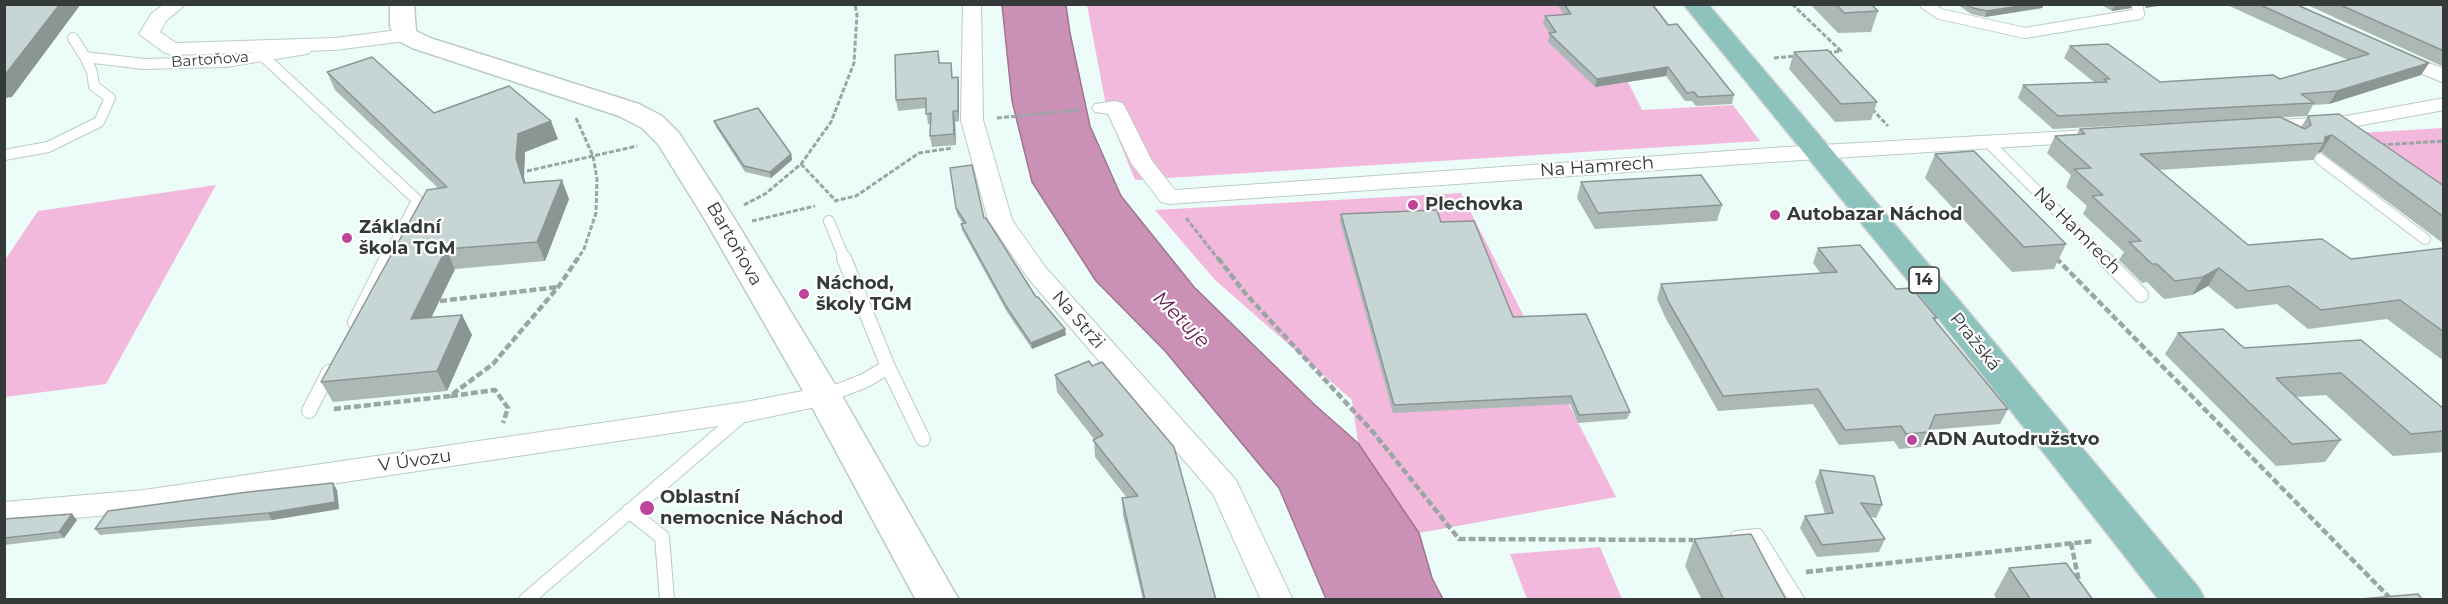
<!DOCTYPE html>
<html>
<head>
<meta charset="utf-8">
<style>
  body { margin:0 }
  #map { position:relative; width:2448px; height:604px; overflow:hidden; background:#ecfcf9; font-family:Montserrat,sans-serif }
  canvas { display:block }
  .frame { position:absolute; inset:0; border:6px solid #343a39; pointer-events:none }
</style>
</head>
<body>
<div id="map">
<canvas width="2448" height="604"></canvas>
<div class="frame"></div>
</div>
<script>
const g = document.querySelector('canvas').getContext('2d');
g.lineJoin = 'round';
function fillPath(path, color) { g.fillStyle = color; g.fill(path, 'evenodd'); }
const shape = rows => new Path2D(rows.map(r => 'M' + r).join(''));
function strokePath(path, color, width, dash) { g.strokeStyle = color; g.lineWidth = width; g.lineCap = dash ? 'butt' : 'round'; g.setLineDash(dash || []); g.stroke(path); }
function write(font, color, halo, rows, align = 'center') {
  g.font = font + ' Montserrat,sans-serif'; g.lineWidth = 4.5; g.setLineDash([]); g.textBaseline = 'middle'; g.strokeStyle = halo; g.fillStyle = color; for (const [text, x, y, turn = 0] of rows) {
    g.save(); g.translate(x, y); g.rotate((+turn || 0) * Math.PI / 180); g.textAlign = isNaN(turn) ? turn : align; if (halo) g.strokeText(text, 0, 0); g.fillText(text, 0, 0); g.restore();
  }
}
fillPath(shape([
  [1087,5,1654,5,1674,31,1605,36,1642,110,1733,105,1760,141,1135,180,1107,111],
  [2443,128,2443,205,2342,134],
  [216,185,106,384,5,397,5,260,38,211],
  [1461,193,1616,497,1419,533,1358,443,1352,400,1215,280,1155,210],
  [1600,547,1622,599,1527,599,1510,554]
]), '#f2b9dc');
const water = shape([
  [1002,5,1066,5,1070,33,1090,126,1121,196,1194,287,1315,405,1358,443,1419,533,1432,578,1443,599,1326,599,1279,488,1165,351,1096,281,1032,182,1012,101,1002,5]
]);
fillPath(water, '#cb90b5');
strokePath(water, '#9e7690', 1.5);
const laneFar1 = shape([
  [1925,4,1940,14,2025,33,2139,14,2137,4],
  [73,38,85,57,144,64,225,62,306,49],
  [263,56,417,200,387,260],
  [1987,141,2106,260],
  [4,155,48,147,99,122,110,98,94,86,92,72,85,57],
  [2320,159,2425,239],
  [829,221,845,260]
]);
const lane = shape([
  [2104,258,2141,295],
  [355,322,387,258],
  [888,367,923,439],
  [825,396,864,381,888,367,844,258],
  [309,411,329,372],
  [629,511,662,537,667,600],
  [1737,538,1757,536,1797,600],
  [526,600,742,415]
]);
const street = shape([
  [164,4,186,4,166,21,160,32,176,43,335,38,406,29,413,31,416,35,413,39,406,41,335,50,172,55,165,53,139,34,151,14,164,4],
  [963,4,981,4,983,120,1012,220,1046,268,1236,480,1293,600,1261,600,1213,494,1028,278,988,220,961,120,963,4],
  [2394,49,2444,69,2444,83,2387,59,2384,55,2387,51,2394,49],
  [2444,98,2444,110,2346,128,2263,133,2255,132,2252,127,2255,122,2263,121,2346,116,2444,98],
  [1115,101,1122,103,1125,107,1152,161,1175,190,1786,147,2088,130,2096,131,2099,136,2096,141,2088,142,1786,161,1169,204,1161,202,1131,163,1108,114,1095,112,1092,108,1095,104,1115,101],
  [824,387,834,389,838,396,834,403,745,422,144,512,4,524,4,502,144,490,745,402,824,387]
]);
const secondary = shape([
  [390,4,414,4,416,31,430,38,639,104,662,116,679,133,734,218,842,396,959,600,916,600,806,396,704,218,658,144,642,128,619,116,412,48,397,40,394,35,390,26,390,4]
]);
const primary = shape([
  [1683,4,1708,4,1959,300,2199,588,2205,600,2159,600,1935,314,1683,4]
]);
strokePath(laneFar1, '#bbcbc8', 12);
strokePath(lane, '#bbcbc8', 16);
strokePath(street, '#bbcbc8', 2);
strokePath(secondary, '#bbcbc8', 3);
strokePath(primary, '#d6d8d7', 3);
strokePath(shape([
  [1792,4,1841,51,1826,53],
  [1774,58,1796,56],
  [1872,109,1888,126],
  [576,118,593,156,597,179,596,213,584,249,577,260],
  [997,118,1079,110],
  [2381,145,2444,141],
  [801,164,837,202],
  [527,171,637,146],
  [834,201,856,196,919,153,953,148],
  [744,205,765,194,801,164,831,122,854,63,857,15,855,4],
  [1186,218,1219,260],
  [752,221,815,206],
  [2056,258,2058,260]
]), '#9aa6a3', 3, [5, 2]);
strokePath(shape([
  [1218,258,1245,293,1373,432,1459,539,1693,540],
  [2056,258,2392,600],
  [440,301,558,287],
  [451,396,495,390,508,408,503,423],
  [334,409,450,396,493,364,559,286,578,258],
  [2071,543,2080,586],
  [1806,572,2093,541]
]), '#9aa6a3', 4.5, [7, 3]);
strokePath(laneFar1, '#fff', 10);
strokePath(lane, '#fff', 14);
fillPath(street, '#fff');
fillPath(secondary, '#fff');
fillPath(primary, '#8ec2bc');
fillPath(shape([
  [1557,4,1652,4,1668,25,1734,95,1732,104,1696,106,1692,101,1685,101,1666,76,1595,87,1548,42,1550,33,1543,24,1545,16,1564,14],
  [1810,4,1871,4,1878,11,1871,32,1838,33],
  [1957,4,2044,4,2042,8,1985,17,1971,14],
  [2100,4,2132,4,2131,8,2112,11],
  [2225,4,2295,4,2429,63,2421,75,2329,104,2313,105,2307,116,2053,129,2018,98,2023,85,2094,82,2064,58,2070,46,2160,82,2280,79,2348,60],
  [2305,4,2444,4,2444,67],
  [1794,52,1877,102,1871,120,1835,122,1789,69],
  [940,63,953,77,958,77,959,87,959,121,955,122,956,145,932,147,930,136,930,124,928,124,926,108,898,111,896,100],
  [327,72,434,113,558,139,525,152,524,177,525,183,569,199,545,261,455,269,431,317,462,315,472,335,447,391,333,402,321,382,438,188,335,90],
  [2308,116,2444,186,2444,244,2321,152,2317,153,2313,160,2159,170,2248,245,2351,259,2444,248,2444,361,2387,319,2308,329,2277,304,2236,309,2208,286,2192,295,2164,299,2147,282,2142,283,2119,260,2124,252,2083,214,2087,206,2066,187,2071,175,2047,153,2055,136,2077,134,2080,129,2301,127],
  [714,121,791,154,792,160,771,178,745,172,716,127],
  [1935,154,2066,244,2054,269,2012,272,1925,178],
  [950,168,1036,297,1066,335,1032,349,1007,312,962,230,961,224,963,224,957,214],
  [1581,182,1722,205,1717,221,1595,229,1577,198],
  [1341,214,1441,222,1513,317,1630,412,1627,419,1578,423,1570,404,1393,413,1340,221],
  [1818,248,1896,289,1937,318,1935,321,2008,409,2000,424,1929,430,1921,447,1899,449,1894,441,1839,445,1813,404,1718,411,1665,317,1657,299,1661,284,1821,274,1813,263],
  [2178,333,2244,348,2361,340,2444,409,2444,452,2393,456,2326,395,2296,397,2341,440,2325,462,2276,466,2165,354],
  [1089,361,1216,600,1143,600,1123,515,1122,498,1127,498,1095,457,1094,439,1057,392,1055,375],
  [1820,470,1882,505,1876,518,1870,517,1885,539,1879,552,1817,557,1800,528,1805,516,1825,514,1815,482],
  [337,490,339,509,272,520,100,535,95,529],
  [4,519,77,520,64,538,4,545],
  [1694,539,1786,600,1702,600,1685,566],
  [2009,568,2093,600,1997,600,1994,595]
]), '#abb8b6');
fillPath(shape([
  [60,4,81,4,12,97,4,98,4,76],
  [2032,4,2044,4,2042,8,1985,17,1987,11],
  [2115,4,2132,4,2131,8,2112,11],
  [2147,4,2172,4,2145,8],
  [2429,63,2421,75,2329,104,2337,91],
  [1668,67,1666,76,1595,87,1597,79],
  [958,77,959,87,959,121,958,111],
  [953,111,955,122,956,145,954,134],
  [551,121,558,139,525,152,524,177,531,202,524,183,516,158,518,134],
  [2332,135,2321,152,2317,153,2324,143,2325,137],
  [791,154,792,160,771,178,770,172],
  [562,180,569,199,545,261,537,242],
  [446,249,455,269,421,339,411,319],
  [2219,268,2208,286,2192,295,2203,277],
  [462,315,472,335,447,391,437,371],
  [1065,329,1066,335,1032,349,1031,343],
  [333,483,337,490,339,509,272,520,268,513],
  [72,514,77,520,64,538,59,532]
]), '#8b9694');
const building = shape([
  [4,4,60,4,4,76,4,4],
  [1564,4,1652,4,1668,25,1677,24,1734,95,1698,97,1694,92,1687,93,1668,67,1597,79,1549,33,1556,32,1545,16,1571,14,1564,4],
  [1836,4,1871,4,1878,11,1844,13,1836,4],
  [1967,4,2032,4,1987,11,1973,8,1967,4],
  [2258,4,2295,4,2429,63,2337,91,2301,94,2314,103,2058,116,2023,85,2107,82,2104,79,2110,79,2070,46,2108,44,2160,82,2273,75,2280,79,2369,54,2258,4],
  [2338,4,2444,4,2444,51,2338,4],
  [1828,50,1877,102,1841,104,1794,52,1828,50],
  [938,51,939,63,951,63,952,78,958,77,958,111,953,111,954,134,930,136,931,113,926,114,926,98,896,100,895,55,938,51],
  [372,57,434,113,509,86,551,121,518,134,516,158,524,183,562,180,537,242,446,249,411,319,462,315,437,371,321,382,427,190,447,187,327,72,372,57],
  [758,108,791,154,770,172,744,166,714,121,758,108],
  [2339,114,2444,186,2444,217,2332,135,2325,137,2324,143,2140,154,2248,245,2322,239,2351,259,2444,248,2444,332,2400,300,2321,310,2289,286,2248,291,2219,268,2203,277,2175,281,2157,264,2152,264,2129,242,2141,241,2092,196,2103,195,2074,169,2091,168,2055,136,2085,134,2080,129,2280,117,2305,129,2311,125,2308,116,2339,114],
  [1974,151,2066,244,2024,247,1935,154,1974,151],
  [972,165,984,218,986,218,1036,297,1038,297,1065,329,1031,343,1006,306,961,224,966,223,956,208,950,168,972,165],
  [1701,175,1722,205,1598,213,1581,182,1701,175],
  [1437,210,1441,222,1474,221,1513,317,1586,314,1630,412,1579,415,1571,396,1394,405,1341,214,1437,210],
  [1860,245,1896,289,1912,288,1937,318,1933,318,2008,409,1935,415,1928,432,1906,434,1901,426,1845,430,1818,389,1723,396,1669,303,1661,284,1837,272,1818,248,1860,245],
  [2223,329,2244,348,2361,340,2444,409,2444,431,2411,434,2341,373,2276,378,2341,440,2292,444,2178,333,2223,329],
  [1089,361,1092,366,1102,362,1174,447,1216,600,1145,600,1122,498,1138,496,1093,440,1103,435,1055,375,1089,361],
  [1820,470,1874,476,1882,505,1861,503,1885,539,1822,545,1805,516,1833,513,1820,470],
  [333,483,335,502,268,513,95,529,108,511,248,492,333,483],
  [72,514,59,532,4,538,4,519,72,514],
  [1751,534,1786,600,1724,600,1694,539,1751,534],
  [2066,563,2093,600,2031,600,2009,568,2066,563],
  [2418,594,2423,600,2361,599,2418,594]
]);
fillPath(building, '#c7d6d4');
strokePath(building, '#8b9694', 1.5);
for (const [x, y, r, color] of [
  [1413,205,6,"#bd4499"],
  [1775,215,6,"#bd4499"],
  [347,238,6,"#bd4499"],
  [804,294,6,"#bd4499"],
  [1912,440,6,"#bd4499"],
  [647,508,8,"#bd4499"]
]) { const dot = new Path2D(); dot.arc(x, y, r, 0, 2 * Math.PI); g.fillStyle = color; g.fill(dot); strokePath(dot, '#fff', 2); }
write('15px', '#343a39', '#fff', [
  ["Bartoňova",210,60,-4]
]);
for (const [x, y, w] of [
  [1924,280,30]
]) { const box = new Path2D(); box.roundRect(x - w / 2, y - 13, w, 26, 4.5); g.fillStyle = '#fff'; g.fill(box); strokePath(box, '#343a39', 1.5); }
write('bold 16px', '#343a39', null, [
  ["14",1924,280]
]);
write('18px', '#343a39', '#fff', [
  ["Na Hamrech",1597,167,-4],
  ["Na Hamrech",2077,231,45],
  ["Bartoňova",734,244,60],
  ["Na Strži",1078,320,49],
  ["Pražská",1975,342,51],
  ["V Úvozu",415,461,-8]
]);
write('bold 18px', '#343a39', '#fff', [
  ["Plechovka",1425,205],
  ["Autobazar Náchod",1787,215],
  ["Základní",359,228],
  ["škola TGM",359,249],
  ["Náchod,",816,284],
  ["školy TGM",816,305],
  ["ADN Autodružstvo",1924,440],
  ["Oblastní",660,498],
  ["nemocnice Náchod",660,519]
], 'left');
write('italic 20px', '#662051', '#fff', [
  ["Metuje",1181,320,45]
]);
</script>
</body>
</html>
